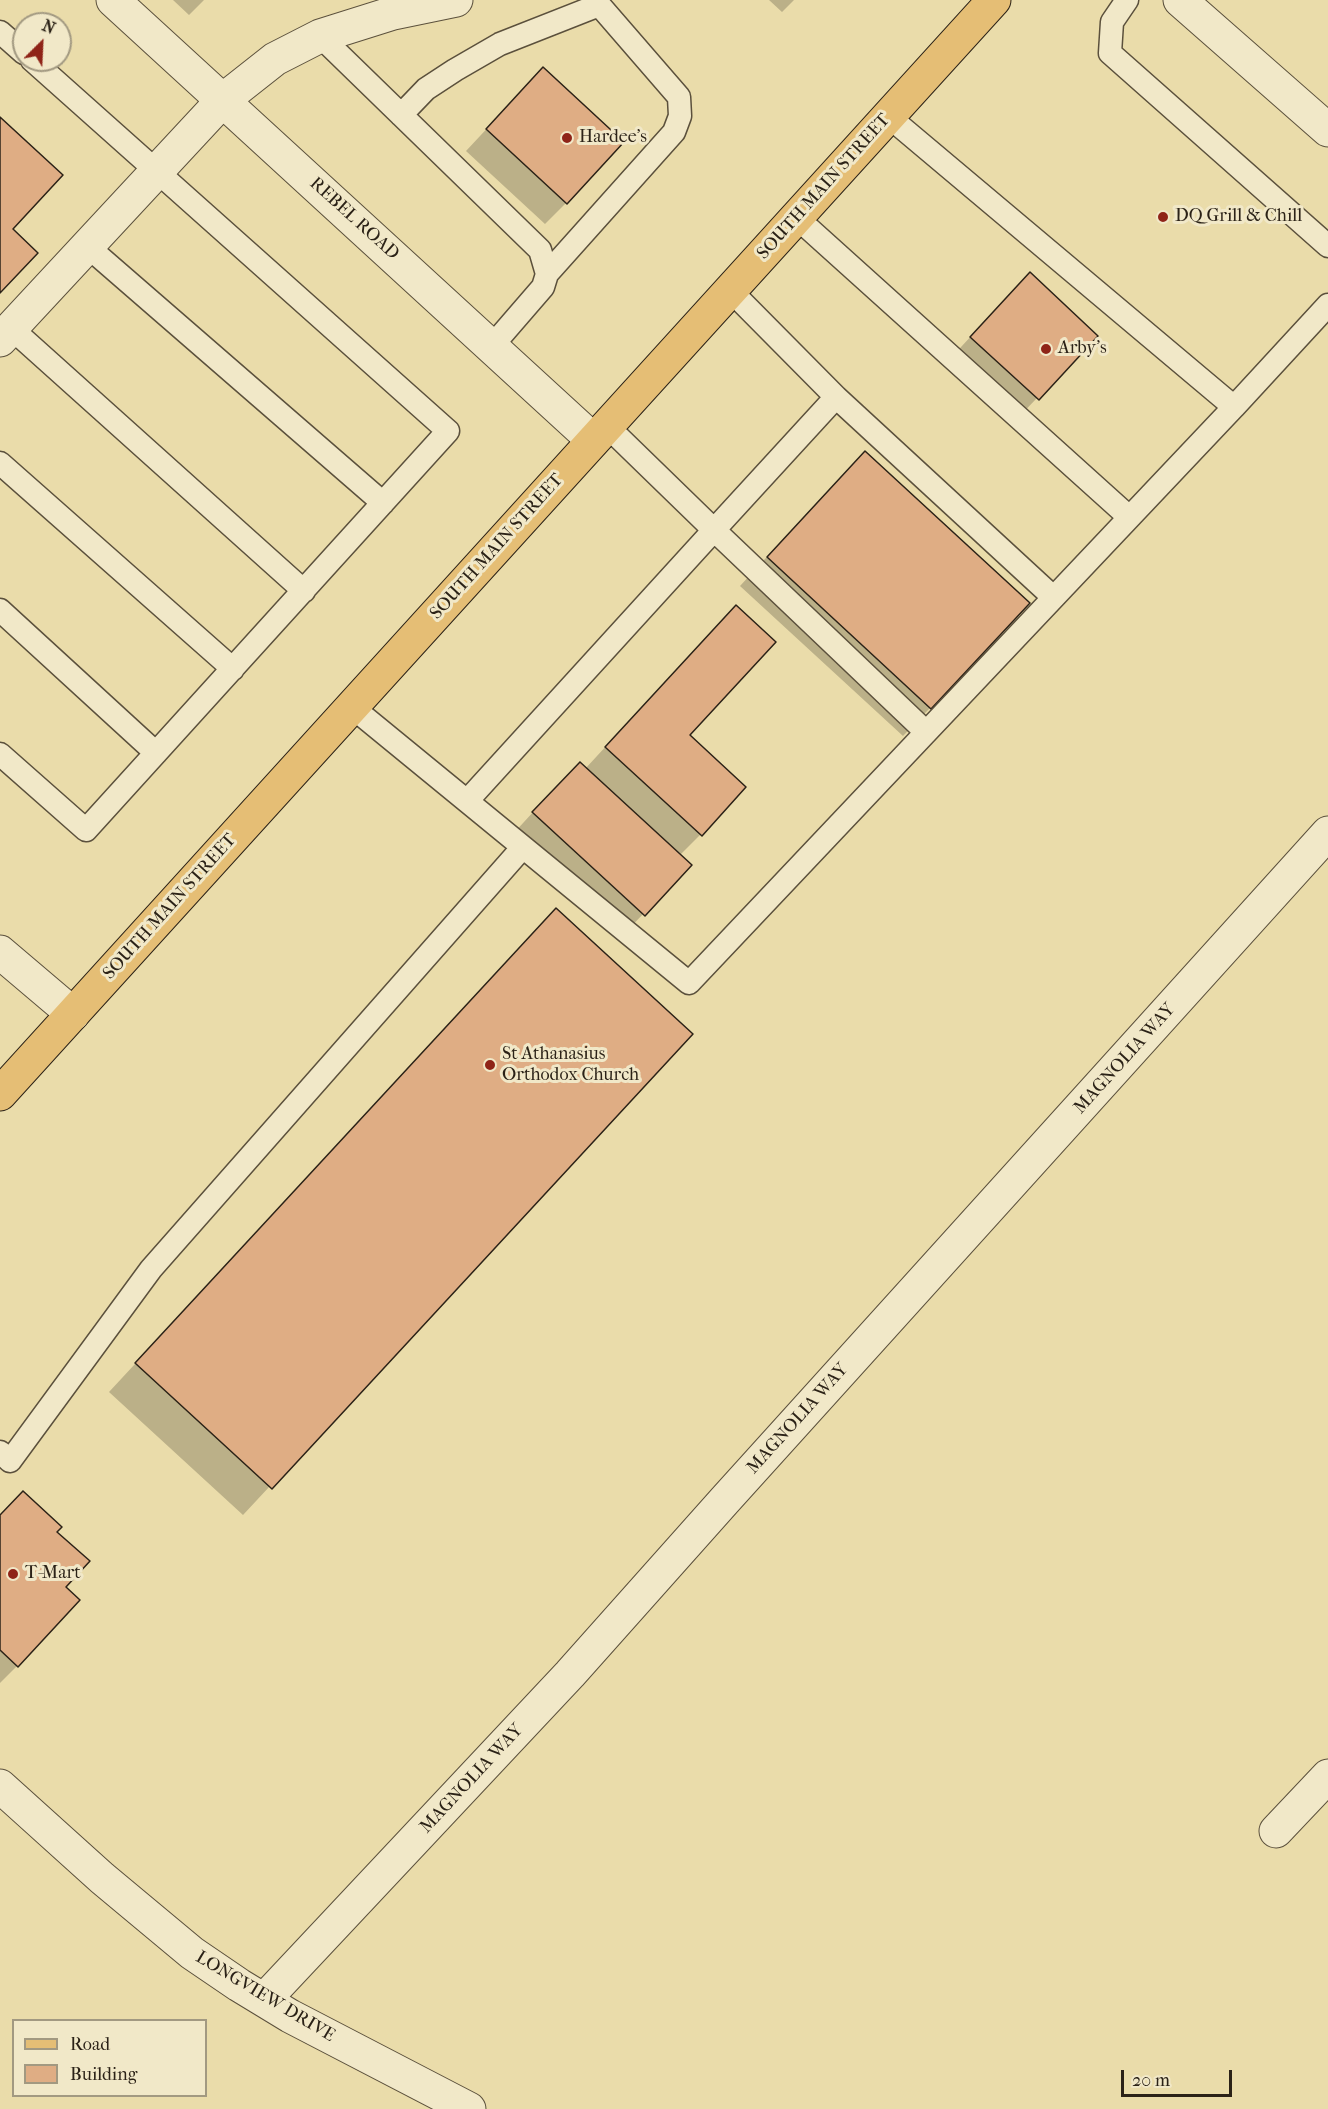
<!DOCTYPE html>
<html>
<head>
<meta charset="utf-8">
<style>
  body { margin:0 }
  #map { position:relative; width:1328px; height:2109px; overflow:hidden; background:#eadcaa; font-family:"IM FELL French Canon",serif }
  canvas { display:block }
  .legend { position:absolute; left:12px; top:2019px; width:195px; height:78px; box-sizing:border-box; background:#f1e8c8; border:2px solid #a29981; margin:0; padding:8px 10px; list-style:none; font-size:18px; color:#2b2217 }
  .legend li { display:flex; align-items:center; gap:12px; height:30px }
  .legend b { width:30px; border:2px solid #a29981 }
  .north { position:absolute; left:12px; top:12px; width:60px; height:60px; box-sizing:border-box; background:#f1e8c8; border:2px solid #a29981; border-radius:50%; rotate:24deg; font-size:16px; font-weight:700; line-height:24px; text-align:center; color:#2b2217 }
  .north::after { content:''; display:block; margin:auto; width:21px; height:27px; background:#8f2418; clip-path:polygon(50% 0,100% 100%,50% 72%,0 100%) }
  .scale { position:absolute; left:1121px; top:2070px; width:111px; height:27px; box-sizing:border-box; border:3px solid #2b2217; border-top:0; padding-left:8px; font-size:18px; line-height:21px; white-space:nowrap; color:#2b2217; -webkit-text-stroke:4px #f1e8c8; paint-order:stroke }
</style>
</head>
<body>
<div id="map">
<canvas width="1328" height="2109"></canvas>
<ul class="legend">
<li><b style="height:8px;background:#e5be75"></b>Road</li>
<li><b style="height:16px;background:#dfad84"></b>Building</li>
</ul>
<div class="north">N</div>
<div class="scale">20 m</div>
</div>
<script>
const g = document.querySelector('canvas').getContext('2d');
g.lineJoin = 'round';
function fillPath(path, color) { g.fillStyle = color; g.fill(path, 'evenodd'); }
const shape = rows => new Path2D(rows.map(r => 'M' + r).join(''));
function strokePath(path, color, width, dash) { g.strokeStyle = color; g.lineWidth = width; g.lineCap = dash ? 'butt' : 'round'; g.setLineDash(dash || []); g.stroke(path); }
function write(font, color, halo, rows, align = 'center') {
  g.font = font + ' "IM FELL French Canon",serif'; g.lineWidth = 6; g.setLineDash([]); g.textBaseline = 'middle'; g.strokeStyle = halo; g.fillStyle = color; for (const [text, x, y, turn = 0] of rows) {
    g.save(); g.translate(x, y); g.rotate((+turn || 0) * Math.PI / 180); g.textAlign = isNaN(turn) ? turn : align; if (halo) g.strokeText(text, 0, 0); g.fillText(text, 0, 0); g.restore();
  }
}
fillPath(shape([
  [173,0,204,0,189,15],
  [769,0,794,0,782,12],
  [522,91,566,203,545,224,466,151],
  [1008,296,1096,336,1016,420,950,359],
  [837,481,930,708,903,736,740,586],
  [714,629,688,735,701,834,679,856,690,865,622,936,512,835,558,785,585,769],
  [556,910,691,1034,243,1515,109,1392],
  [0,1516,55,1532,64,1587,17,1666,0,1683]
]), '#0003');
const building = shape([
  [543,67,624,142,567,204,486,129,543,67],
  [0,117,63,175,13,229,38,253,0,293,0,117],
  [1030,272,1098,336,1039,400,970,337,1030,272],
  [865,451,1030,603,931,709,767,557,865,451],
  [736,605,776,642,690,735,746,787,702,836,605,747,736,605],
  [580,762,692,865,645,916,532,812,580,762],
  [556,908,693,1034,272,1489,135,1363,556,908],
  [23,1491,62,1527,57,1532,90,1561,66,1587,80,1600,18,1667,0,1650,0,1515,23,1491]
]);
fillPath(building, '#dfad84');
strokePath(building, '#2b2217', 1.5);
const lane = shape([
  [1127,0,1112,22,1110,53,1328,246],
  [0,32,24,53],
  [320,36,540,250,547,274,543,287,492,346],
  [401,115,426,89,455,70,500,44,599,5],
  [888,116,1234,407,1328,305],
  [796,217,1129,517],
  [87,246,383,503],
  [547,274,674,132,680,116,679,97,595,0],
  [11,328,304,591],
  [836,397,1053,597],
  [607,426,714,530,836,397,730,290],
  [0,463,233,669],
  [0,610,156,753],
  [352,707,689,983,1234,407],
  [0,754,86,830,448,431,32,60],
  [467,801,714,530,925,731],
  [0,1452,10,1461,151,1269,523,847]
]);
const street = shape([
  [113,0,593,440],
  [1180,0,1328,130],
  [0,340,223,100,275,59,320,36,393,13,456,0],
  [0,952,73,1014],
  [0,1786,102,1878,192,1953,239,1985,290,2016,469,2109],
  [1276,1831,1328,1776],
  [264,2000,570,1674,725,1500,1328,833]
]);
const primary = shape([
  [0,1094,994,0]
]);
strokePath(lane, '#5b503c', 25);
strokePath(street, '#5b503c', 35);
strokePath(primary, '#2b2217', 35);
strokePath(lane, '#f1e8c8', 22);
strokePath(street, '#f1e8c8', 33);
strokePath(primary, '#e5be75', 33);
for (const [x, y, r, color] of [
  [567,138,6,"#8f2418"],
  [1163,217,6,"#8f2418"],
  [1046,349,6,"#8f2418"],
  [490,1065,6,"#8f2418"],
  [13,1574,6,"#8f2418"]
]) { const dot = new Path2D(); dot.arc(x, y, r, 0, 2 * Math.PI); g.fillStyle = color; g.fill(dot); strokePath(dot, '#f1e8c8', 2); }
write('18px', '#2b2217', '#f1e8c8', [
  ["Hardee's",579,138],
  ["DQ Grill & Chill",1175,217],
  ["Arby's",1058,349],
  ["St Athanasius",502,1055],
  ["Orthodox Church",502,1076],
  ["T-Mart",25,1574]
], 'left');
write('18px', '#2b2217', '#f1e8c8', [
  ["SOUTH MAIN STREET",824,187,-48],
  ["REBEL ROAD",354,219,42],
  ["SOUTH MAIN STREET",497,547,-48],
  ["SOUTH MAIN STREET",170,907,-48],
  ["MAGNOLIA WAY",1125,1059,-48],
  ["MAGNOLIA WAY",798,1419,-48],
  ["MAGNOLIA WAY",472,1779,-47],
  ["LONGVIEW DRIVE",265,1997,31]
]);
</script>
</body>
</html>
